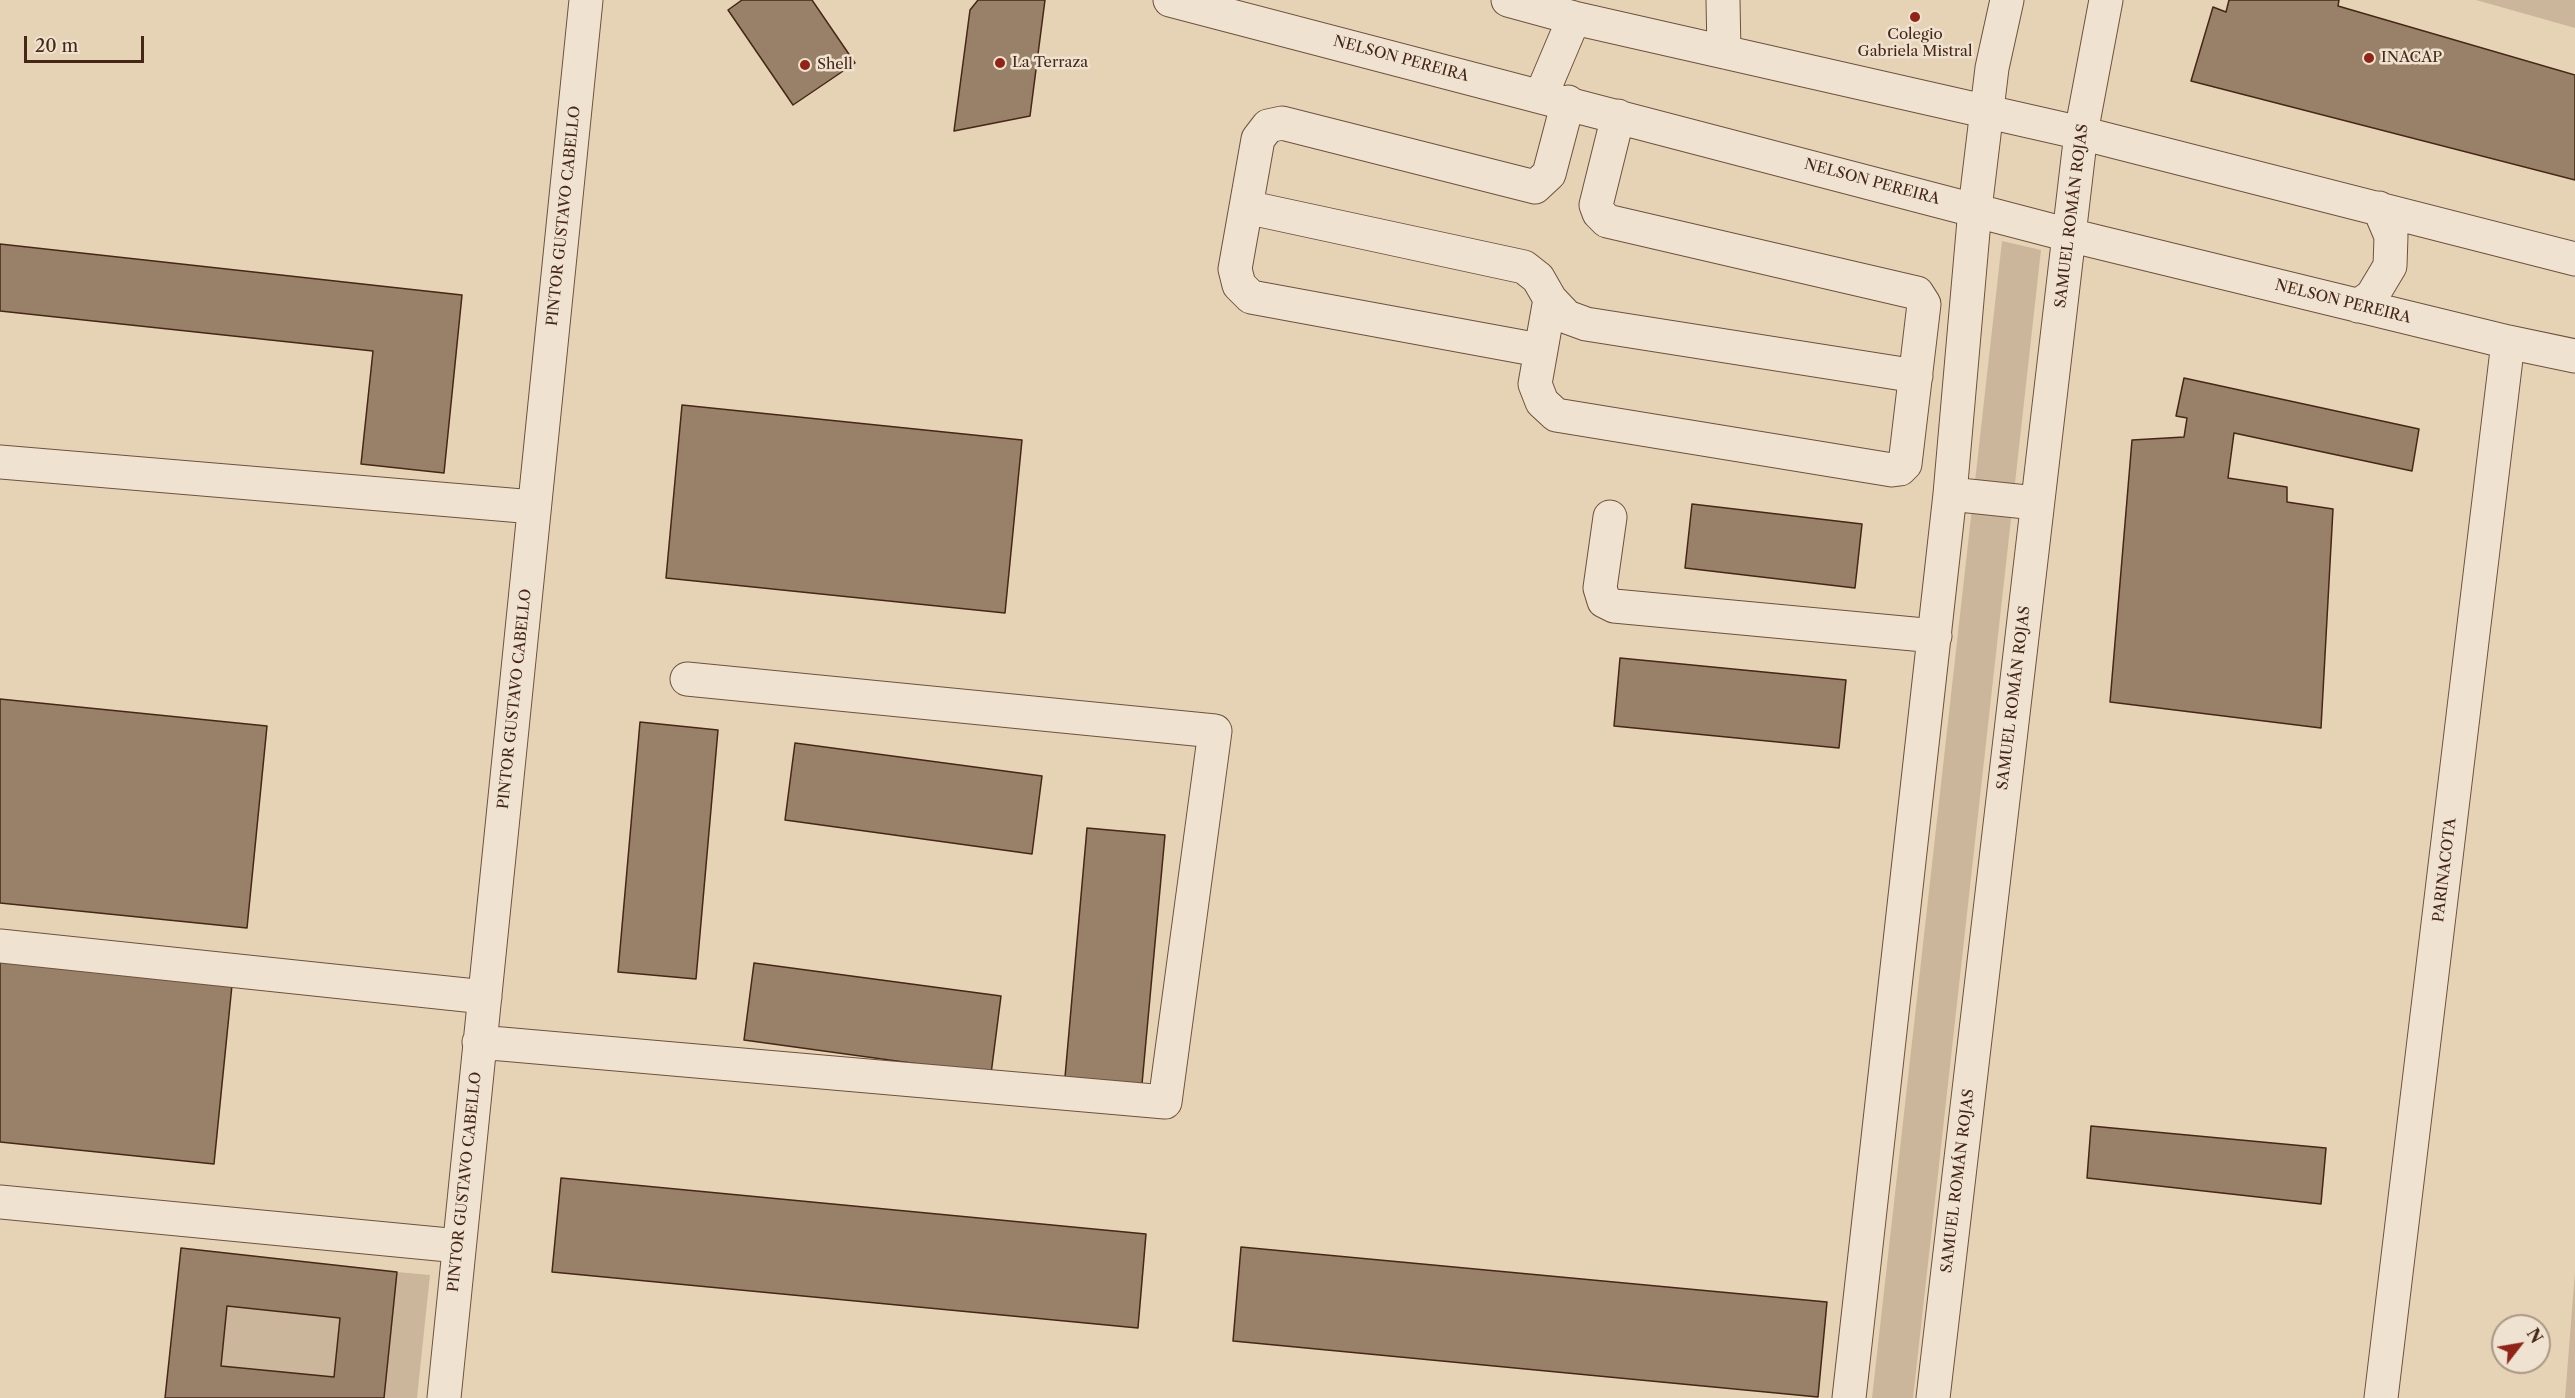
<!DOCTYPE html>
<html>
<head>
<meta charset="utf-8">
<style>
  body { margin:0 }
  #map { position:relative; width:2575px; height:1398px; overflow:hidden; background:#e6d3b6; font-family:"Libre Caslon Text",serif }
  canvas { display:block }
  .north { position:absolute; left:2491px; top:1314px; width:60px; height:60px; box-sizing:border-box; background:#efe2d0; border:2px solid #ab9786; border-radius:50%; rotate:59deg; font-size:16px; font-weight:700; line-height:24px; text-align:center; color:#462616 }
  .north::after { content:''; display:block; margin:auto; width:21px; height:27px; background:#8f2418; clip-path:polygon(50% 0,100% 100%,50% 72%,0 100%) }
  .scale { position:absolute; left:24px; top:36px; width:120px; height:27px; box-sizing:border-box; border:3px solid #462616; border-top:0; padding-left:8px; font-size:18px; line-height:21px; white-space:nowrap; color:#462616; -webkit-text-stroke:4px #efe2d0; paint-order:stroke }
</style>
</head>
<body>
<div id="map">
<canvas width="2575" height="1398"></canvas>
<div class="north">N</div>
<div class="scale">20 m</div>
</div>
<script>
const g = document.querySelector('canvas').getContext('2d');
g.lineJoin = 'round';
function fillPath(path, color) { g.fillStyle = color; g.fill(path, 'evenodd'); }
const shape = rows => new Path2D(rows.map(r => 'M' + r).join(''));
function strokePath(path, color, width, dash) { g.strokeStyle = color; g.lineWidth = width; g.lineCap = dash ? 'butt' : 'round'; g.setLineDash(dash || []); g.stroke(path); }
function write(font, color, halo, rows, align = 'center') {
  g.font = font + ' "Libre Caslon Text",serif'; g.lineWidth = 5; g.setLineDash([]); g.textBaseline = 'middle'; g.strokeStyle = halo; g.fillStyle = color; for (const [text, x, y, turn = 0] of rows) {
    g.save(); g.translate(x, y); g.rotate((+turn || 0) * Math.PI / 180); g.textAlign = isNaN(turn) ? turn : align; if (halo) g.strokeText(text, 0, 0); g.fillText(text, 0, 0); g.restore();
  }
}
fillPath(shape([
  [2476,0,2575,0,2575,28],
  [2002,241,2041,250,1913,1398,1872,1398],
  [397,1272,430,1275,417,1398,384,1398],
  [2575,1272,2575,1398,2565,1398],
  [227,1306,340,1318,334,1377,221,1366]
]), '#cbb69b');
const building = shape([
  [742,0,812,0,855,63,793,105,728,10,742,0],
  [978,0,1045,0,1030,116,954,131,970,10,978,0],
  [2229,0,2339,0,2338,6,2575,75,2575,180,2191,81,2213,7,2226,12,2229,0],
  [0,244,462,295,444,473,361,464,373,351,0,311,0,244],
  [2184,378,2419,429,2412,471,2234,433,2228,478,2287,487,2287,502,2333,509,2321,728,2110,702,2132,440,2184,437,2187,418,2176,416,2184,378],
  [682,405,1022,440,1005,613,666,578,682,405],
  [1692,504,1862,524,1855,588,1685,568,1692,504],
  [1620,658,1846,680,1839,748,1614,726,1620,658],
  [0,699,267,726,247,928,0,903,0,699],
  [640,722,718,730,696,979,618,972,640,722],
  [795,743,1042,776,1032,854,785,820,795,743],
  [1087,828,1165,835,1142,1084,1065,1077,1087,828],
  [0,962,232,985,214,1164,0,1142,0,962],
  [754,963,1001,996,991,1074,744,1040,754,963],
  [2091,1126,2326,1148,2321,1204,2087,1178,2091,1126],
  [561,1178,1146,1234,1138,1328,552,1272,561,1178],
  [1241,1247,1827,1302,1818,1397,1233,1341,1241,1247],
  [181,1248,397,1272,384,1398,165,1398,181,1248],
  [227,1306,340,1318,334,1377,221,1366,227,1306]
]);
fillPath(building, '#998069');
strokePath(building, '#462616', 1.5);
const minor = shape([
  [1170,0,2069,235,2508,342,2575,356],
  [1508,0,1574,18,2081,133,2575,259],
  [1723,0,1724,52],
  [1541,96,1574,18],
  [1246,207,1524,267,1538,278,1550,299,1567,317,1586,324,1916,376],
  [1550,299,1535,384,1542,402,1556,415,1892,470,1900,469,1905,464,1924,304,1917,293,1607,221,1599,213,1596,205,1618,116],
  [2358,306,2372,296,2390,266,2391,236,2379,208],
  [1539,350,1251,297,1239,285,1235,269,1258,139,1268,126,1282,123,1535,187,1549,174,1568,102],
  [0,462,534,507],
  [1950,494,2036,503],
  [1610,517,1600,588,1604,601,1614,606,1935,636],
  [0,946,485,997],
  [479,1042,1165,1102,1215,731,687,679],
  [0,1202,459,1246],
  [444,1398,586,0],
  [1849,1398,1950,494,1975,209,1992,68,2007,0],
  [1933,1398,2069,235,2081,133,2106,0],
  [2381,1398,2508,342]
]);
strokePath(minor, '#6e513e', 35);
strokePath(minor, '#efe2d0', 33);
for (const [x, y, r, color] of [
  [1915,17,6,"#8f2418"],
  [2369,58,6,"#8f2418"],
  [1000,63,6,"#8f2418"],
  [805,65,6,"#8f2418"]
]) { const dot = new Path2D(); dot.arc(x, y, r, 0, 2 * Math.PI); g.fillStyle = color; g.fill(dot); strokePath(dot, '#efe2d0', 2); }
write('15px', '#462616', '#efe2d0', [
  ["Colegio",1915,35,"center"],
  ["Gabriela Mistral",1915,52,"center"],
  ["INACAP",2381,58],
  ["La Terraza",1012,63],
  ["Shell",817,65]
], 'left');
write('15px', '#462616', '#efe2d0', [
  ["NELSON PEREIRA",1401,59,15],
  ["NELSON PEREIRA",1872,182,15],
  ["PINTOR GUSTAVO CABELLO",564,216,-84],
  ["SAMUEL ROMÁN ROJAS",2072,216,-83],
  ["NELSON PEREIRA",2343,302,14],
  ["SAMUEL ROMÁN ROJAS",2014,698,-83],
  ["PINTOR GUSTAVO CABELLO",515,699,-84],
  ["PARINACOTA",2445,870,-83],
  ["SAMUEL ROMÁN ROJAS",1958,1181,-83],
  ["PINTOR GUSTAVO CABELLO",465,1182,-84]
]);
</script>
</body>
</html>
